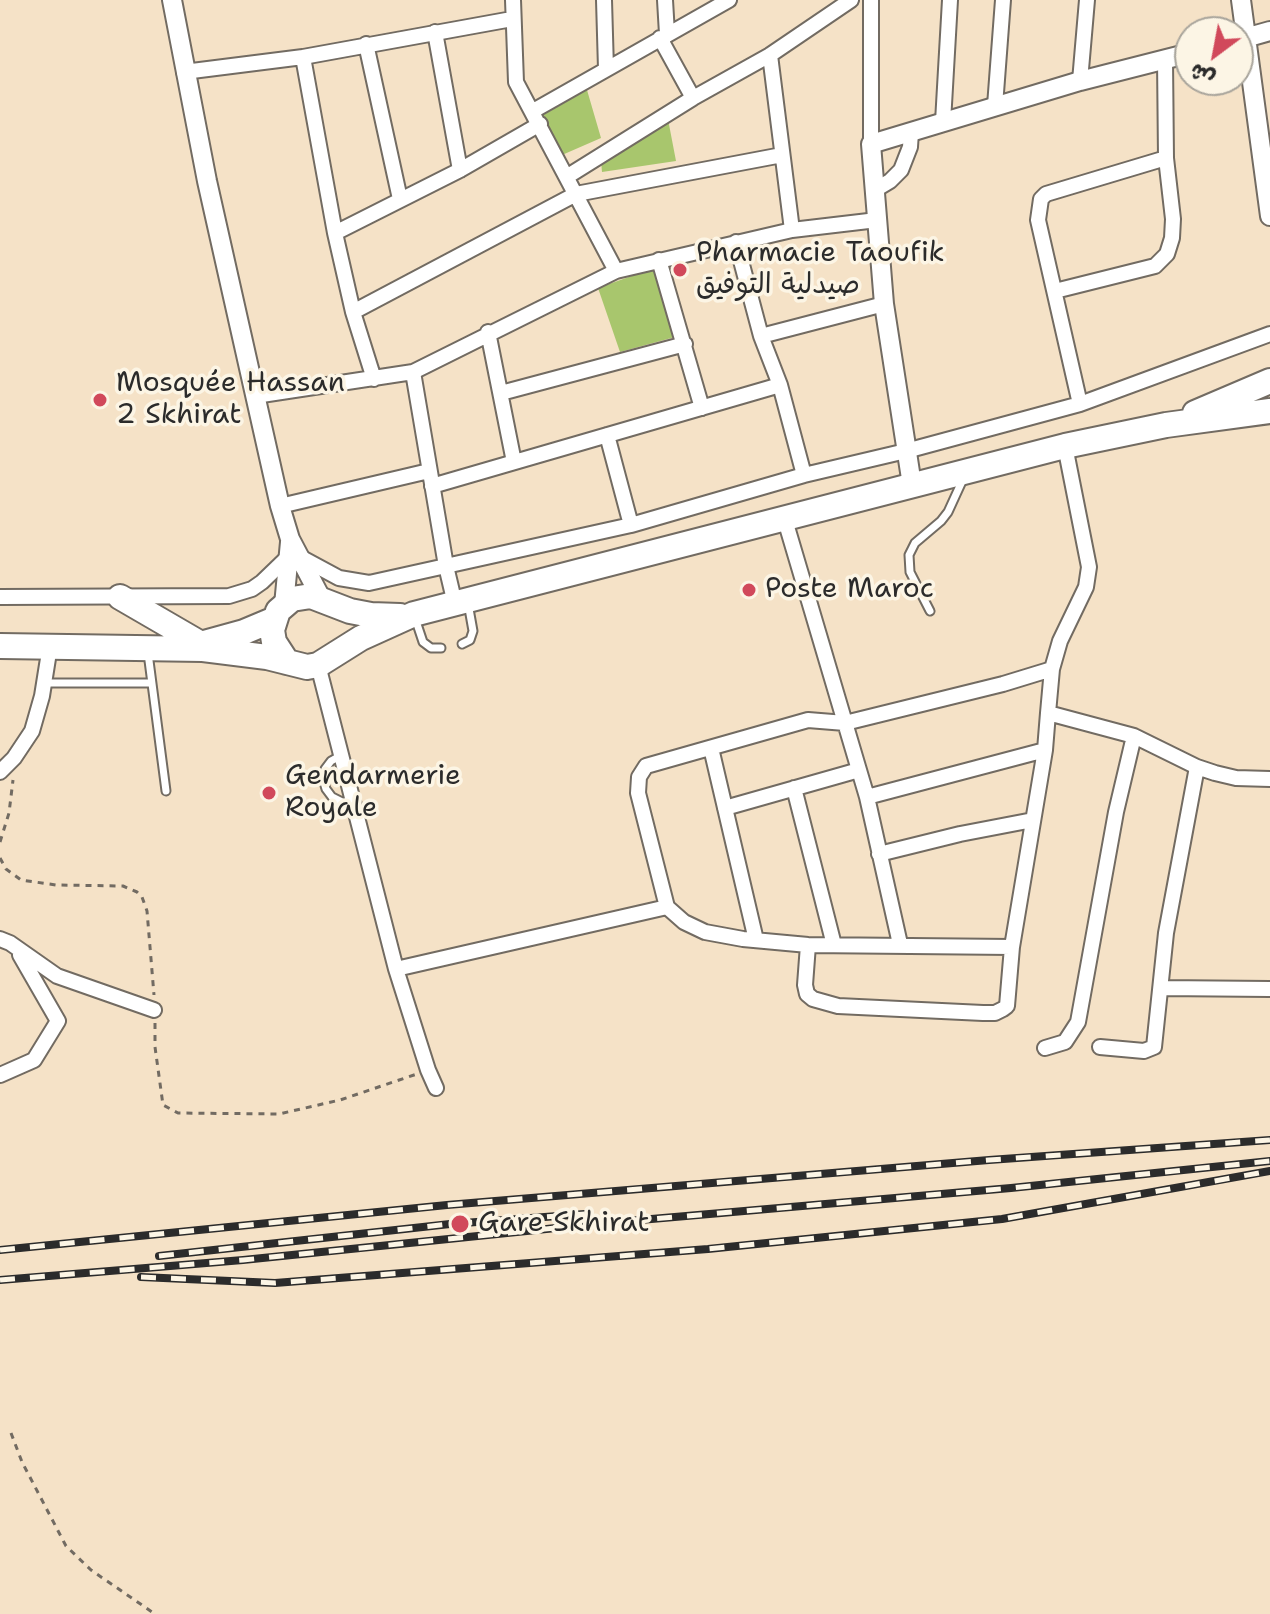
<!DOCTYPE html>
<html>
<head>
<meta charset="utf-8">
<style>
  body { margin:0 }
  #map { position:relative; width:1270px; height:1614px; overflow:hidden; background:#f5e2c7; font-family:"Shantell Sans","Playpen Sans Arabic",sans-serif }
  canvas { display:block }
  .north { position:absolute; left:1174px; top:16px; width:80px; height:80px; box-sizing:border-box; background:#fcf5e5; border:2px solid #a8a49b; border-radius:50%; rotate:212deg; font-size:22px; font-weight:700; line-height:32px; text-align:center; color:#2b2b2b }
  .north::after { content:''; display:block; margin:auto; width:28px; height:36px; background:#d1495b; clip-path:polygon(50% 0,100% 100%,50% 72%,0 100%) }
</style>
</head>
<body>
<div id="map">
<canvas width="1270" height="1614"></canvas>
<div class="north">ش</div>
</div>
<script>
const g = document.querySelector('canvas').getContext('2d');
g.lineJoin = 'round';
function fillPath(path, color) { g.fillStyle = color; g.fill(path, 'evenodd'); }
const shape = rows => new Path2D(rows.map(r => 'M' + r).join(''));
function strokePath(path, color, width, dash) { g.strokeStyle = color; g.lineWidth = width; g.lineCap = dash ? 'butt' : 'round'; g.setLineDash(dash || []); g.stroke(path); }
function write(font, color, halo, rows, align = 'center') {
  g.font = font + ' "Shantell Sans","Playpen Sans Arabic",sans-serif'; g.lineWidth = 7; g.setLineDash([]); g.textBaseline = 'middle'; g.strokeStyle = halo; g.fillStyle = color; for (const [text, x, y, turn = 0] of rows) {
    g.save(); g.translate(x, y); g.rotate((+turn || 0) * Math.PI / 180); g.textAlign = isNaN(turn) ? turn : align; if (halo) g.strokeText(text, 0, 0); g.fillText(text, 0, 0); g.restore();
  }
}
fillPath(shape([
  [587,90,601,138,562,155,543,115],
  [667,114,676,161,602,172,601,161],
  [654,268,675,337,620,352,598,288]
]), '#a8c66d');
const service = shape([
  [930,611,910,572,909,555,915,543,941,521,948,512,964,477],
  [415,618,423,642,431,648,441,648],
  [462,644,470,640,473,631,468,603],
  [148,653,166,791],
  [45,683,151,683],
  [340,756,331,761,325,769,323,779,326,789,332,797,342,802,352,802]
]);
const minor = shape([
  [513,0,516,82,616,271],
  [604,0,606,69],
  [665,0,667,34],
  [871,0,871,144],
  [435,32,460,170],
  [660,38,693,98],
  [366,44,400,199],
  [770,55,792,230],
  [303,57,335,233,353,312,374,379],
  [184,72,303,57,512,19],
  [1080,81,1087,0],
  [995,106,1003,0],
  [533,111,729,0],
  [943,122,950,0],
  [568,176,693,98,770,55,851,0],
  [875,190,890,181,901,170,910,147,911,132],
  [335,233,460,170,540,124],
  [736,242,761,336,780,385,804,475],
  [659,260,702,408],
  [1055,291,1155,266,1167,254,1172,238,1173,219,1166,158,1165,60],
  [353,312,576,194,782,155],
  [488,332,514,462],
  [761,336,884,304],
  [413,372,446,566,455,604],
  [501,393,685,344],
  [255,396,413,372,616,271,792,230,877,220],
  [1080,404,1038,220,1041,199,1046,194,1166,158],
  [607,435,631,525],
  [1065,446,1089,567,1086,587,1060,641,1052,669,1048,713,1134,736,1197,767,1215,773,1236,778,1270,779],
  [432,486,780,385],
  [280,506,429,471],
  [785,520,867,797,900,944],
  [300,557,339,578,369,583,631,525,804,475,906,451,1080,404,1270,334],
  [0,597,229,596,252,589,262,582,289,556],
  [318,665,396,969,428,1070,436,1088],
  [711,748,756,940],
  [0,772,14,758,32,731,42,696,50,646],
  [794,788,834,945],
  [867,797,1045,750],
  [725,808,859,770],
  [879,854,960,834,1033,820],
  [667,907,638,793,639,777,646,766,808,720,845,723,1003,684,1052,669],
  [0,939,10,943,57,976,154,1010],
  [808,945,805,985,807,994,813,999,838,1006,983,1013,995,1013,1003,1009,1007,1006,1012,947,1045,750,1048,713],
  [396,969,667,907,684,922,705,932,743,939,808,945,1012,947],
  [1161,988,1270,989],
  [1100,1047,1144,1051,1154,1047,1166,933,1197,767],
  [1045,1048,1065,1042,1078,1022,1116,812,1134,736],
  [0,1075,34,1060,58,1021,20,955]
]);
const tertiary = shape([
  [172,0,207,181,280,506,290,539,321,598],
  [1241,0,1270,216],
  [1238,40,1270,31],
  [912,485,884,304,871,144,1080,81,1190,53],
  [284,605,290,542]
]);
const primary = shape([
  [1195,413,1270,381],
  [120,597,201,644],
  [204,643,244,632,275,619],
  [0,646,203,649,267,657,307,667,318,665,361,638,414,614,1065,446,1166,425,1270,411],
  [287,662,274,642,272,630,278,611,292,599,311,596,350,611,371,615,400,616]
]);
strokePath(service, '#726b62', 11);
strokePath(minor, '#726b62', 18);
strokePath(tertiary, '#726b62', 22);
strokePath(primary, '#726b62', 28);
strokePath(shape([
  [0,842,9,813,13,780],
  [0,858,6,869,21,880,56,885,123,886,137,892,142,897,147,911,154,995],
  [155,1023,155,1047,163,1105,178,1113,279,1114,340,1100,417,1074],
  [11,1433,22,1462,66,1546,91,1570,155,1614]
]), '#726b62', 3, [6, 6]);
strokePath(service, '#fff', 7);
strokePath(minor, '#fff', 14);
strokePath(tertiary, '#fff', 18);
strokePath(primary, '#fff', 24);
const rail = shape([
  [0,1250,447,1205,989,1160,1270,1140],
  [159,1256,450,1224,585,1214],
  [141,1277,275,1283,708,1249,1002,1219,1270,1171],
  [0,1280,243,1260,605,1223,1011,1188,1270,1161]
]);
strokePath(rail, '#2b2b2b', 8);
strokePath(rail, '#fcf5e5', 5, [15]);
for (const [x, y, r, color] of [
  [680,270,8,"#d1495b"],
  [100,400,8,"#d1495b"],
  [749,590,8,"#d1495b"],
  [269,793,8,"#d1495b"],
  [460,1224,10,"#d1495b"]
]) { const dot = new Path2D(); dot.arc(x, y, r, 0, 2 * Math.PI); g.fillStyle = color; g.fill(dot); strokePath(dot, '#fcf5e5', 3); }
write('28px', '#2b2b2b', '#fcf5e5', [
  ["Pharmacie Taoufik",696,254],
  ["صيدلية التوفيق",696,286],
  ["Mosquée Hassan",116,384],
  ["2 Skhirat",116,416],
  ["Poste Maroc",765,590],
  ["Gendarmerie",285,777],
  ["Royale",285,809],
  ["Gare Skhirat",478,1224]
], 'left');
</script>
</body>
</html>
